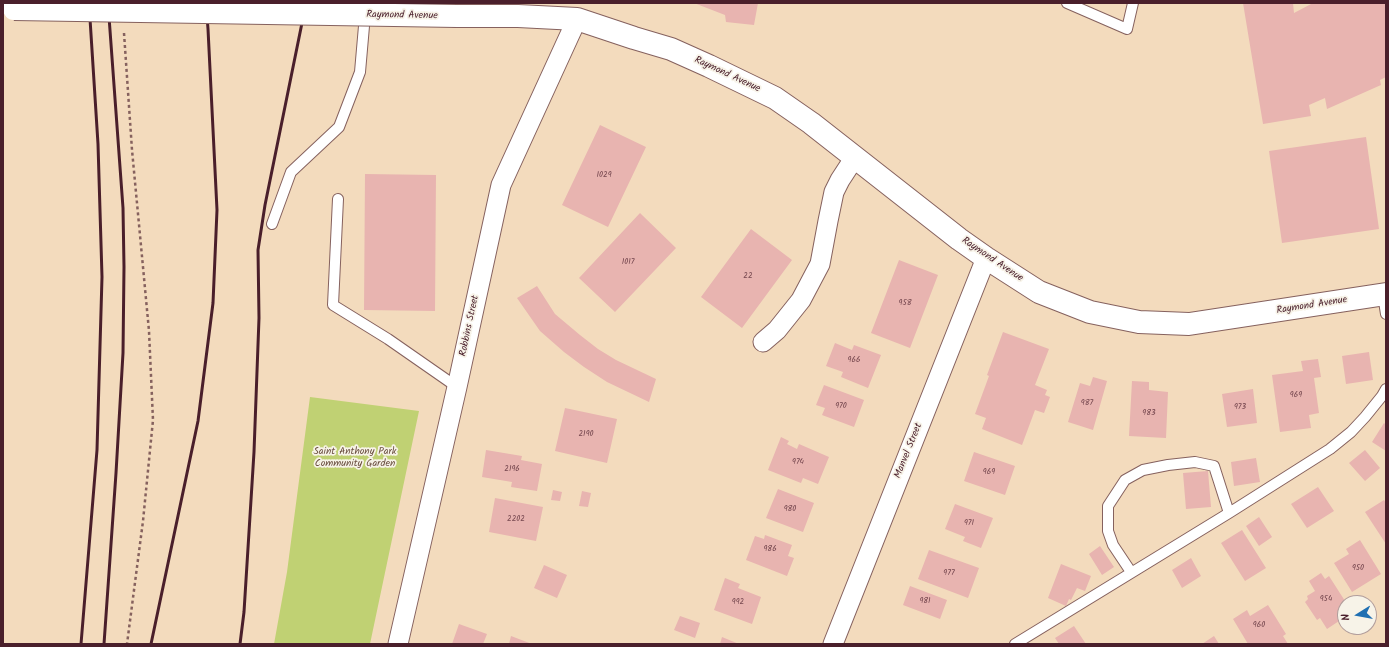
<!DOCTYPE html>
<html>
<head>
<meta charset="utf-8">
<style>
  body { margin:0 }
  #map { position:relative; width:1389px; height:647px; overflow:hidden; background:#f3dbbd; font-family:Kalam,sans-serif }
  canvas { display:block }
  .frame { position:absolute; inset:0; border:4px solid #4a1f2b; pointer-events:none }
  .north { position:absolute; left:1337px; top:595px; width:40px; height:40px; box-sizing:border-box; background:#f7f3e8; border:1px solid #b29e9c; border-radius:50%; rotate:259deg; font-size:11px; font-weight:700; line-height:16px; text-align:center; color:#4a1f2b }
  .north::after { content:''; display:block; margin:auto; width:14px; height:18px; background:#1f6fb2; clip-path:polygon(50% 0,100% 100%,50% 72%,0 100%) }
</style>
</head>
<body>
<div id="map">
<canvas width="1389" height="647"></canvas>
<div class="frame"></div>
<div class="north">N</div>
</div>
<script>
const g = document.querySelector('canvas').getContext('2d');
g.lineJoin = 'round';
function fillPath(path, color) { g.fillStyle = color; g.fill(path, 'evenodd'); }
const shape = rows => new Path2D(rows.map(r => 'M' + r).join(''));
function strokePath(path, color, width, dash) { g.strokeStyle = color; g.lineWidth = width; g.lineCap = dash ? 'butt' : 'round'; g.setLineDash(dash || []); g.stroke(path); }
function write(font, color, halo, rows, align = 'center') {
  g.font = font + ' Kalam,sans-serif'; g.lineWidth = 3.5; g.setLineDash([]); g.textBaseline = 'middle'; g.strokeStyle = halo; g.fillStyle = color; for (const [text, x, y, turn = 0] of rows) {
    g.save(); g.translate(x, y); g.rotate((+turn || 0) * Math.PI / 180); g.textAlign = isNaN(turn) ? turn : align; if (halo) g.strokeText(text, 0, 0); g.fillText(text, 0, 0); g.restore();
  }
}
fillPath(shape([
  [310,397,419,411,370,644,274,644,287,572]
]), '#c0d173');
fillPath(shape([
  [694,3,758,3,754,25,726,22,725,15],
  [1243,3,1293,3,1294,13,1313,3,1386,3,1386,77,1380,80,1381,85,1327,109,1325,98,1309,105,1311,116,1263,124],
  [600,125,646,147,608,227,562,205],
  [1366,137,1379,229,1282,243,1269,151],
  [365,174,436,175,435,311,364,310],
  [640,213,676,248,615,312,579,278],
  [751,229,792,260,742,328,701,297],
  [899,260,938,275,910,348,871,333],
  [537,286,555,314,580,335,598,349,616,360,656,379,649,402,607,382,584,367,564,352,540,331,517,298],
  [1003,332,1049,349,1035,385,1047,390,1045,395,1050,397,1044,413,1035,410,1022,445,982,429,986,418,975,414,989,376,987,375],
  [835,343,852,350,854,345,881,355,868,388,841,377,843,372,826,366],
  [1369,352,1373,380,1346,384,1342,356],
  [1318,359,1321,377,1314,378,1319,413,1309,415,1311,428,1280,432,1272,375,1303,371,1301,361],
  [1093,377,1107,381,1093,430,1068,422,1080,383,1090,386],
  [1132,381,1149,382,1149,390,1168,392,1166,438,1129,436],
  [824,385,864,400,854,427,822,415,825,408,816,405],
  [1253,389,1257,423,1227,427,1222,394],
  [565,408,617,419,607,463,555,451],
  [1384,423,1386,425,1386,451,1372,442],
  [781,437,789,441,787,444,797,449,799,444,829,457,818,484,803,478,801,483,768,470],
  [486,450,522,456,521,460,542,464,537,491,511,487,512,482,482,477],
  [1365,450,1380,468,1365,481,1349,463],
  [974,452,1015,466,1005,495,964,481],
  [1256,458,1260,482,1234,486,1231,462],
  [1208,471,1211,507,1186,509,1183,473],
  [1318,487,1334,511,1307,528,1291,504],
  [778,489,814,503,803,532,766,518],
  [553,490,562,492,560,501,551,500],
  [582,491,591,493,588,507,579,506],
  [495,498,543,507,536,541,489,532],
  [1384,500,1386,503,1386,544,1365,512],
  [955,504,993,518,981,548,963,541,965,537,945,529],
  [1259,517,1272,537,1259,546,1246,526],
  [1242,530,1266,568,1245,581,1221,543],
  [765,535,792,545,788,556,794,558,787,576,746,560,755,536,764,539],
  [1360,540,1381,574,1352,592,1334,563,1349,554,1346,549],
  [1100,546,1114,567,1102,575,1089,554],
  [929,550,979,568,968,598,918,579],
  [1191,558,1201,576,1182,588,1172,570],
  [1061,564,1091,576,1085,591,1077,588,1071,600,1069,599,1066,606,1048,598],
  [544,565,567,575,557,598,534,588],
  [1321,573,1325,579,1329,576,1345,601,1341,604,1345,610,1345,617,1327,629,1320,618,1317,620,1305,602,1308,599,1307,596,1315,591,1309,581],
  [725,578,740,584,738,588,761,597,752,624,714,610],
  [910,586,947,600,940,619,903,605],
  [1268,605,1286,634,1283,636,1288,644,1248,644,1233,619,1247,610,1250,616],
  [680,616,700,623,695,638,674,630],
  [459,624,487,634,483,644,452,644],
  [1074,626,1086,644,1059,644,1055,638],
  [511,636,532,644,509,644],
  [1214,636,1219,644,1202,644],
  [722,637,739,644,720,644]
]), '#e8b4b0');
const service = shape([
  [1067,3,1127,29,1133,3],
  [338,199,333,305,388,339,457,387],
  [272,224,291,172,339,127,360,72,366,3],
  [1383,295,1386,314],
  [1131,572,1113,545,1108,531,1108,506,1125,480,1143,470,1168,465,1195,462,1214,466,1229,513],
  [1015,644,1229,513,1330,449,1351,432,1365,417,1382,396,1386,389]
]);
const minor = shape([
  [763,342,777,330,801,300,820,264,828,221,834,192,840,180,855,157],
  [398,644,457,387,501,185,577,19],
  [833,644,986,258]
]);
const tertiary = shape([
  [457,16,518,16,577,19,634,38,671,49,709,66,775,98,811,123,959,239,986,258,1039,292,1090,312,1139,322,1189,324,1386,294]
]);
strokePath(service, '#85615e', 12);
strokePath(minor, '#85615e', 21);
strokePath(tertiary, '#85615e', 24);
strokePath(shape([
  [124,33,132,150,149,331,153,420,143,521,127,644]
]), '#85615e', 2.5, [3, 3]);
strokePath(service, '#fff', 10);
strokePath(minor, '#fff', 19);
strokePath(tertiary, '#fff', 22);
strokePath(shape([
  [81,644,97,450,102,277,98,144,89,3],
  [104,644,116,473,123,353,124,267,123,208,108,3],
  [151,644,198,421,213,303,217,210,208,29,206,3],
  [240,644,244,612,254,452,259,318,258,250,265,205,303,18,309,3]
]), '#4a1f2b', 3);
const tertiaryBridge = shape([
  [14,9,457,16]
]);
strokePath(tertiaryBridge, '#85615e', 24, []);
strokePath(tertiaryBridge, '#fff', 22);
write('8px', '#72444c', null, [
  ["1029",604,176],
  ["1017",628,263],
  ["22",748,277],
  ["958",905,304],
  ["966",854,361],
  ["969",1296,396],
  ["987",1087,404],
  ["970",841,407],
  ["973",1240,408],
  ["983",1149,414],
  ["2190",586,435],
  ["974",798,463],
  ["2196",512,470],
  ["969",989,473],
  ["980",790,510],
  ["2202",516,520],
  ["971",969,524],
  ["986",770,550],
  ["950",1358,569],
  ["977",949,574],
  ["954",1326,600],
  ["981",925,602],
  ["992",738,603],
  ["960",1259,626]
]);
write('10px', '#4a1f2b', '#f7f3e8', [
  ["Raymond Avenue",402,16,1],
  ["Raymond Avenue",727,75,25],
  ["Raymond Avenue",992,260,34],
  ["Raymond Avenue",1312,306,-9],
  ["Robbins Street",470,326,-78],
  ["Manvel Street",909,451,-68]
]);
write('10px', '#684c3d', '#f7f3e8', [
  ["Saint Anthony Park",355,452],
  ["Community Garden",355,464]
]);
</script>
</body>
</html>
